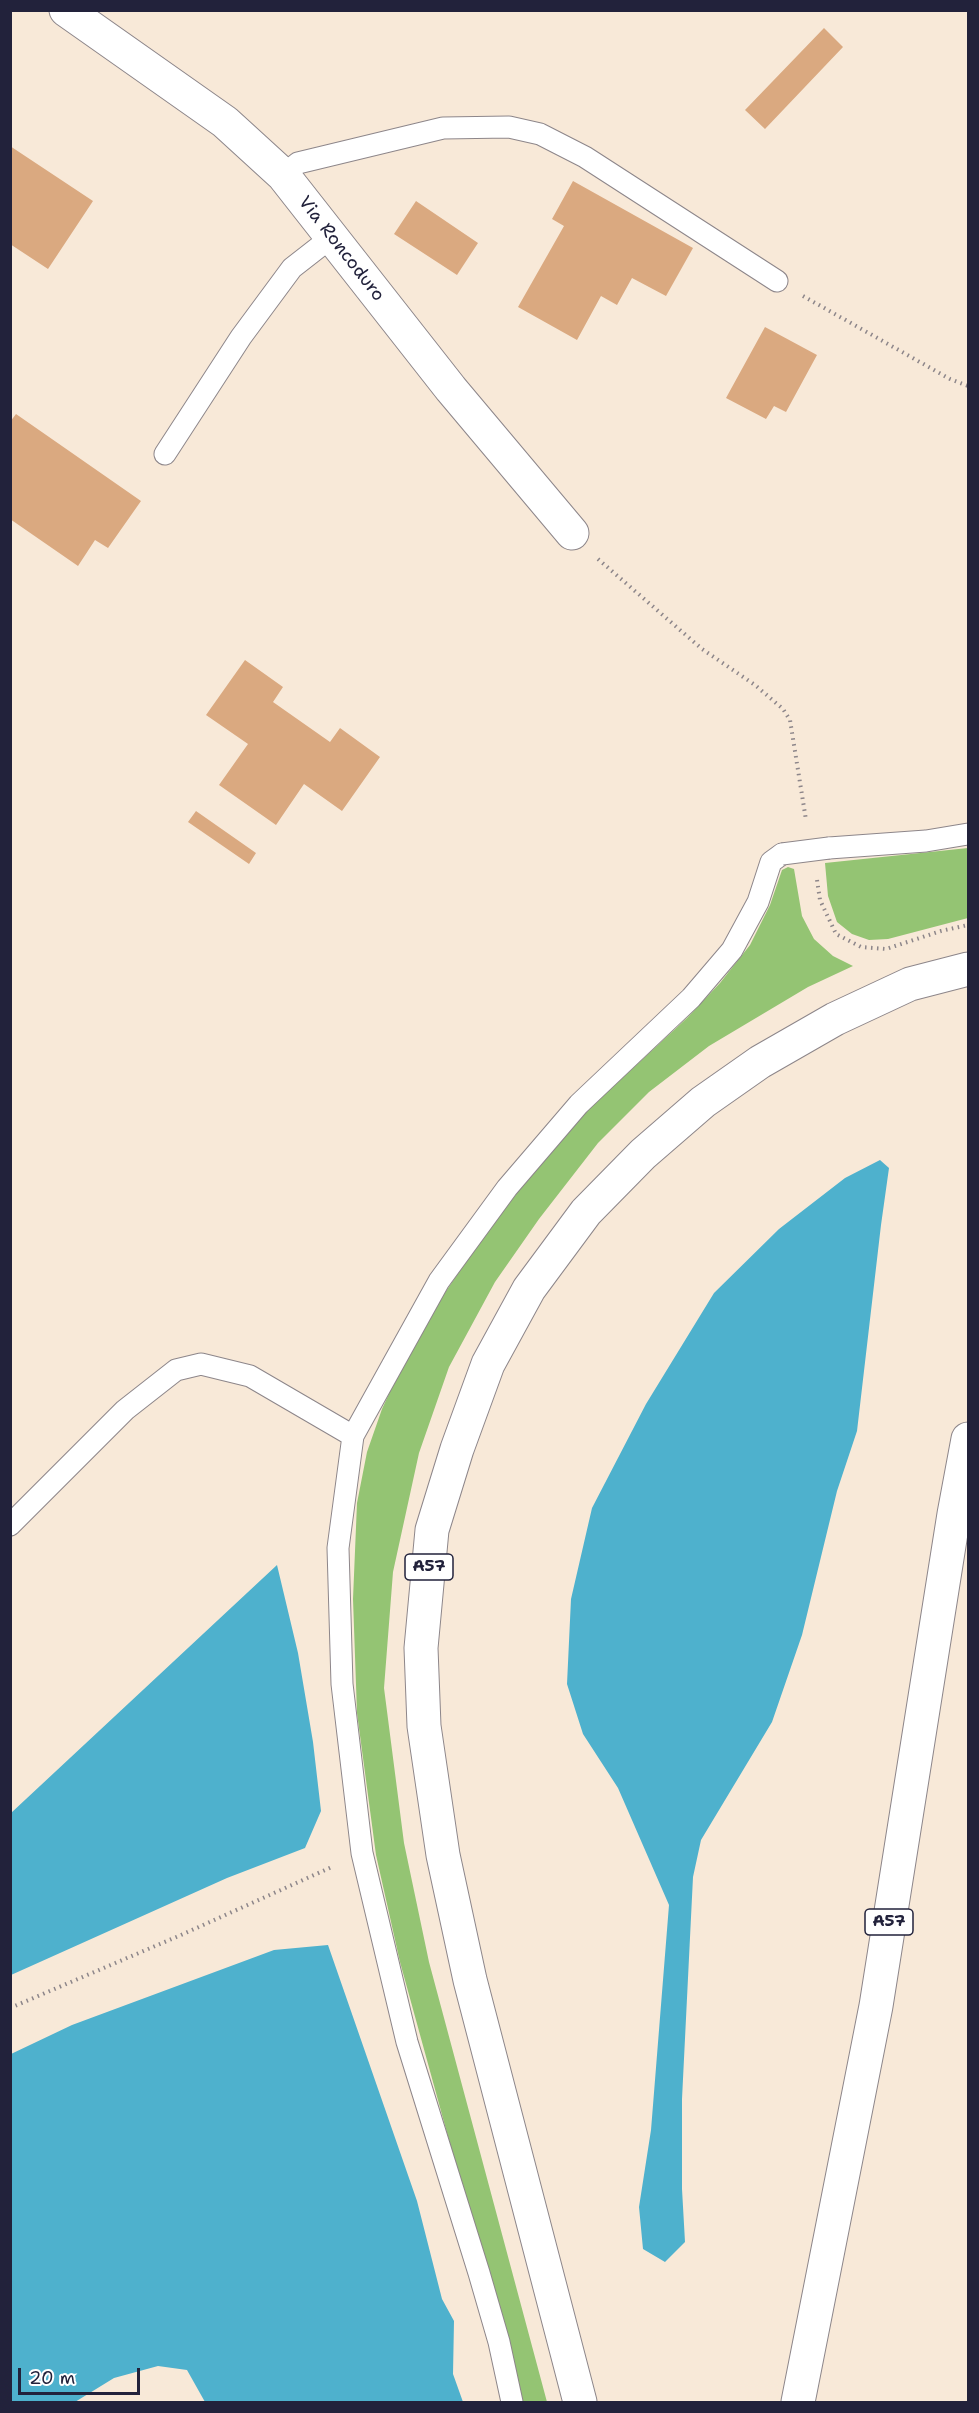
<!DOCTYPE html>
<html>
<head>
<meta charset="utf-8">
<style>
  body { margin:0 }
  #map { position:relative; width:979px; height:2413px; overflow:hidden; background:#f8e9d8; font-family:"Shantell Sans",sans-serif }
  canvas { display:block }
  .frame { position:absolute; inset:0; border:12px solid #22223b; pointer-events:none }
  .scale { position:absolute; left:18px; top:2368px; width:122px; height:27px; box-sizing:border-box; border:3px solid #22223b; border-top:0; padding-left:8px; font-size:18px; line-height:21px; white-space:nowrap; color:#22223b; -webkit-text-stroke:4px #fff; paint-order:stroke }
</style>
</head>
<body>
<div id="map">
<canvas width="979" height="2413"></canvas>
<div class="frame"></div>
<div class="scale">20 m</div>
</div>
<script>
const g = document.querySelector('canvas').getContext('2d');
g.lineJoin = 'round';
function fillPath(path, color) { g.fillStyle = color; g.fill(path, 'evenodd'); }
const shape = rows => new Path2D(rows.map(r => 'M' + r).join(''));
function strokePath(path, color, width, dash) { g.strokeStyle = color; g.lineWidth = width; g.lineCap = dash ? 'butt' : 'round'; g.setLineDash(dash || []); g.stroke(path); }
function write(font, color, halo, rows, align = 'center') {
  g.font = font + ' "Shantell Sans",sans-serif'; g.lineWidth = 5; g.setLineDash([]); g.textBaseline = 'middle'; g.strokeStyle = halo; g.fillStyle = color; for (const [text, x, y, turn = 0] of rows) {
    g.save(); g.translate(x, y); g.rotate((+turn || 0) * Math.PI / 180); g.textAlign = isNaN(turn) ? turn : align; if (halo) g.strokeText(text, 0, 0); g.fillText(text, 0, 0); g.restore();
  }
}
fillPath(shape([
  [968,848,968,918,888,939,869,940,852,934,837,922,828,896,825,863],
  [788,867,794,869,802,916,814,939,833,956,853,966,808,987,709,1046,649,1092,598,1143,539,1219,495,1282,449,1367,419,1453,393,1572,384,1688,404,1843,429,1962,547,2402,521,2402,400,1962,376,1855,357,1713,353,1599,357,1503,367,1452,382,1409,403,1363,429,1316,474,1250,520,1189,565,1135,592,1106,687,1018,720,983,750,945,770,905,782,870]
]), '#94c473');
fillPath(shape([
  [880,1160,889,1168,881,1225,857,1431,837,1491,802,1635,772,1722,701,1840,693,1877,682,2099,682,2189,685,2242,665,2262,643,2249,639,2207,651,2130,669,1905,618,1788,583,1734,567,1684,571,1599,592,1508,646,1404,714,1293,779,1229,845,1178],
  [277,1565,298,1653,313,1742,321,1811,305,1848,227,1878,11,1975,11,1813],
  [328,1945,417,2201,442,2299,454,2321,453,2374,463,2402,205,2402,187,2370,158,2366,114,2378,75,2402,11,2402,11,2054,72,2025,274,1950]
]), '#4eb1cd');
fillPath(shape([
  [824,28,843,47,765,129,745,110],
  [10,146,93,201,48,269,10,244],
  [573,181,693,248,666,296,632,278,617,305,601,296,577,340,518,307,564,226,552,219],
  [416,201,478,243,457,275,394,234],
  [765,327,817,355,786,412,774,406,766,419,726,398],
  [16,414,141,501,108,548,95,540,78,566,10,519,10,422],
  [245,660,283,687,273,702,330,742,340,728,380,757,342,811,304,784,276,825,219,785,248,744,206,715],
  [196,811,256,853,249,864,188,822]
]), '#daa980');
const lane = shape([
  [283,175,298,163,443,128,509,127,540,134,585,157,777,281],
  [165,454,241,337,292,268,333,236],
  [829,848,926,841,968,834],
  [10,1525,125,1410,176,1370,201,1364,250,1376,353,1436],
  [512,2402,499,2342,479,2273,407,2042,362,1853,342,1684,338,1548,353,1436,439,1281,507,1188,579,1104,691,998,732,950,758,902,771,862,782,854]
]);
const street = shape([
  [66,10,225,122,283,175,451,389,572,533]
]);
const highway = shape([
  [580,2402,470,1980,443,1855,424,1726,421,1648,432,1530,457,1449,488,1364,529,1289,586,1212,643,1154,703,1102,760,1062,835,1019,910,984,968,969],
  [798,2402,876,2006,954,1514,968,1439]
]);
strokePath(lane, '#8d868a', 23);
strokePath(street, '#8d868a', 35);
strokePath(highway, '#8d868a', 35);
strokePath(shape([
  [803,296,950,379,968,386],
  [598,559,702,649,755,685,783,709,790,720,806,820],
  [817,880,820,900,836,934,861,947,886,949,941,931,968,925],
  [10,2008,181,1935,334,1866]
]), '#8d868a', 4, [1.5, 4.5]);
strokePath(lane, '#fff', 21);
strokePath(street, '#fff', 33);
strokePath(highway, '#fff', 33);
const laneBridge = shape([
  [782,854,829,848]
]);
strokePath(laneBridge, '#8d868a', 23, []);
strokePath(laneBridge, '#fff', 21);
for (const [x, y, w] of [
  [429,1567,48],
  [889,1922,48]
]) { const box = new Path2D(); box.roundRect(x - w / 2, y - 13, w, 26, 4.5); g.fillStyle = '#fff'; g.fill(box); strokePath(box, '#22223b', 1.5); }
write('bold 16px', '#22223b', null, [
  ["A57",429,1567],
  ["A57",889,1922]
]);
write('18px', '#22223b', '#fff', [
  ["Via Roncoduro",341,249,52]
]);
</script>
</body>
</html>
